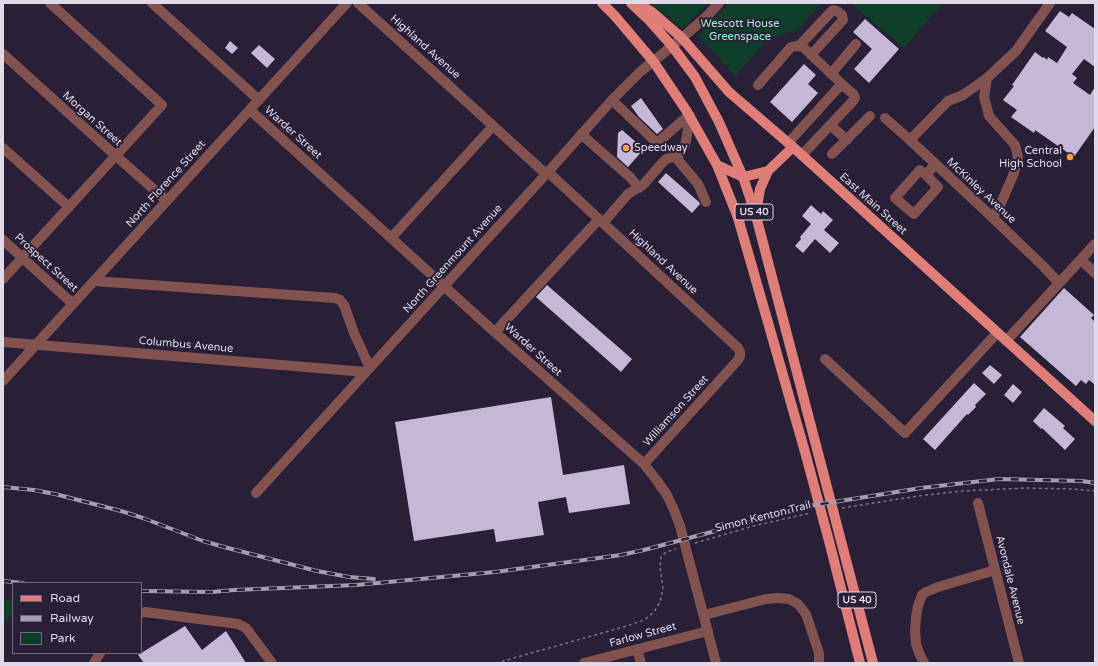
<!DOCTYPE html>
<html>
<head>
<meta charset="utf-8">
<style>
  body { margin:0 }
  #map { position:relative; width:1098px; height:666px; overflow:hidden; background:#291f36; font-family:"Varela Round",sans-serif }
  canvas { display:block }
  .frame { position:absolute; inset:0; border:4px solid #dfd9e8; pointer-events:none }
  .legend { position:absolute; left:12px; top:582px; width:130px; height:72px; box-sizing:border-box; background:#291f36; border:1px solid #72697d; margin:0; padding:5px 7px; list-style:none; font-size:12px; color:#dfd9e8 }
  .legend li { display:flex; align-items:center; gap:8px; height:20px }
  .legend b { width:20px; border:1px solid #72697d }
</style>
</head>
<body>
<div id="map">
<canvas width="1098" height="666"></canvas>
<div class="frame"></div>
<ul class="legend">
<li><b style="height:5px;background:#df7d79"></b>Road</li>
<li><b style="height:5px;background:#a59eaf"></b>Railway</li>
<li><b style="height:11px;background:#0e3d2a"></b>Park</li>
</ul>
</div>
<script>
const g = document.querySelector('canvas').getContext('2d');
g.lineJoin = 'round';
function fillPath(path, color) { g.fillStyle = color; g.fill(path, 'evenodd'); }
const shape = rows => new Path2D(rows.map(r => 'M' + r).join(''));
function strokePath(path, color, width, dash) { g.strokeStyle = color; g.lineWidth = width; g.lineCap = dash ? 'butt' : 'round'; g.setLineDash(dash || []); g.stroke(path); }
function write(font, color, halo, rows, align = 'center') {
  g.font = font + ' "Varela Round",sans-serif'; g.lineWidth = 4; g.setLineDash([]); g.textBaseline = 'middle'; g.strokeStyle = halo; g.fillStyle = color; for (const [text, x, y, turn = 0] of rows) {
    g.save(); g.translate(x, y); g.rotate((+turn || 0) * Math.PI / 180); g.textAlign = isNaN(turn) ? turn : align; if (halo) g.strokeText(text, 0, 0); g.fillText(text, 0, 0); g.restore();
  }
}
fillPath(shape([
  [650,3,707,3,683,29],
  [729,3,822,3,799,29,768,39,735,76,698,36],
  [850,3,943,3,904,48],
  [3,599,13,600,13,613,3,624]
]), '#0e3d2a');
fillPath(shape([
  [1060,11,1069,17,1072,13,1095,29,1095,67,1084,59,1072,74,1077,78,1073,83,1090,95,1095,87,1095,127,1074,157,1035,130,1034,133,1011,117,1017,110,1003,100,1014,86,1012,85,1035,52,1043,58,1044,57,1047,60,1048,57,1057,63,1067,47,1045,31],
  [865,19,899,49,869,83,854,69,872,49,853,32],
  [230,41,238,48,232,54,225,48],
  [259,45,275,59,267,68,251,53],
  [804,64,816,75,808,84,818,93,792,122,770,102],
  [641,98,663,129,657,134,639,117,631,106],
  [622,130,644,149,628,167,617,157,618,133],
  [666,173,699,202,700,204,692,213,658,182],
  [811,205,821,214,823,211,833,220,824,230,839,243,830,253,815,239,803,253,795,246,801,239,800,237,811,224,802,216],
  [547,285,632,359,621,372,536,297],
  [1064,288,1094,315,1091,318,1095,322,1095,385,1089,380,1086,384,1081,380,1076,386,1020,337],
  [990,365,1002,375,994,384,982,373],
  [974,383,986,394,975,405,976,407,968,415,967,414,935,450,923,439],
  [1013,384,1022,392,1013,403,1004,395],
  [551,397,563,475,624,465,630,504,569,513,566,497,538,502,544,535,496,542,494,529,414,541,395,422],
  [1044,408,1065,426,1063,428,1075,439,1065,450,1042,428,1041,429,1033,421],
  [185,626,202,650,226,631,246,663,144,663,138,655]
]), '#c4b8d6');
strokePath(shape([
  [842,508,918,496,962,491,1026,488,1072,489,1095,491],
  [695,543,757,525,811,513],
  [496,663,627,626,644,620,654,612,660,602,663,589,660,567,661,557,666,552,676,549]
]), '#7b7386', 1.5, [3, 3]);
strokePath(shape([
  [152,3,259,100],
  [358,3,546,174],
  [799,46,829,14,833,10,837,11,842,15,843,20,811,55],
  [3,54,115,155,167,201],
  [831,74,856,44],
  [758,85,791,47,797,46,803,47,844,86],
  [612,100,657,143,689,115],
  [250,110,488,326,644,464,655,478,667,495,674,510,680,526,716,663],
  [690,116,686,141,685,145,678,156,678,160,698,184,706,202],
  [885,118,910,140,992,217,1043,266,1059,283],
  [830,125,847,140],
  [581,134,631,178,639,188],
  [910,140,948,101,963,95,987,78],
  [788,143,838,88,844,86,854,95,855,98,853,101,802,155],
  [3,148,69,207],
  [832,154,870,116],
  [548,172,738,348,740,352,740,356,738,360,644,464],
  [926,175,938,187,914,214,895,198,920,170,926,175,935,164],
  [992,217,999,208,1014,173,1018,157,1015,145,989,116,984,97,987,78,1016,51,1050,3],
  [603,223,628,194,643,185,663,162,666,159,678,156],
  [391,238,493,126],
  [3,240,73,304],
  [1081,260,1095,273],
  [3,279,162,105,50,3],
  [94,281,335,298,340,300,344,305,354,333,370,368],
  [495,332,599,219],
  [1006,341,1095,244],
  [3,342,366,372],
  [825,359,905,433,997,333],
  [3,381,347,3],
  [256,493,548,172,612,100,640,72,682,38,708,15,719,3],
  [978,503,1019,663],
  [141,613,145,612,238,624,246,628,272,663],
  [704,615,766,599,779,598,789,599,798,604,806,614,819,653,819,663],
  [637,649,641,663],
  [94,663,100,653],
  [584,663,708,631],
  [924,663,920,655,916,644,915,631,916,617,918,606,922,595,926,592,938,587,995,570]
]), '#825250', 10);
strokePath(shape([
  [602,3,615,16,653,61,686,110,717,165,738,218,753,270,805,452,829,541,860,663],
  [631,3,648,19,672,46,695,77,719,122,743,177,756,216,873,663],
  [639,4,652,12,682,38,729,92,793,147,1095,421],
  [717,165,743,177,768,171,793,147],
  [756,214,760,189,768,171]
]), '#df7d79', 10);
const rail = shape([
  [3,487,34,490,55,494,121,511,143,518,203,541,224,547,317,571,349,577,374,579],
  [3,581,23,583],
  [141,591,212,592,234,590,356,585,495,572,621,555,644,550,809,506,921,488,999,479,1082,481,1095,483]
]);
strokePath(rail, '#a59eaf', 4);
strokePath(rail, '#291f36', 2.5, [8]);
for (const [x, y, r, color] of [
  [626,148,4,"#f2a542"],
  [1070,157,4,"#f2a542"]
]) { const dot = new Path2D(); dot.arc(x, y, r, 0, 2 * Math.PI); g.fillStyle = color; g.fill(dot); strokePath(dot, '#291f36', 1.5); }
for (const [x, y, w] of [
  [754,212,38],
  [857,600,38]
]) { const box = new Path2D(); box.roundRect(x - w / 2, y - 8, w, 16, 3); g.fillStyle = '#291f36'; g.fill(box); strokePath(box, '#dfd9e8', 1); }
write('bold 10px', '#dfd9e8', null, [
  ["US 40",754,212],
  ["US 40",857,600]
]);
write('11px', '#95f6c8', '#291f36', [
  ["Wescott House",740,24],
  ["Greenspace",740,37]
]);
write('11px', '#dfd9e8', '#291f36', [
  ["Highland Avenue",425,47,42],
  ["Morgan Street",92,119,42],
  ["Warder Street",293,133,42],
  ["North Florence Street",166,184,-48],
  ["McKinley Avenue",981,191,43],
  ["East Main Street",873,204,42],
  ["North Greenmount Avenue",453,259,-48],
  ["Highland Avenue",663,262,43],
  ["Prospect Street",46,263,42],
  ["Columbus Avenue",186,345,5],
  ["Warder Street",533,350,42],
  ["Williamson Street",676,411,-48],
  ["Simon Kenton Trail",763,517,-14],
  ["Avondale Avenue",1010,580,76],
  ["Farlow Street",643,635,-15]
]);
write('11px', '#dfd9e8', '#291f36', [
  ["Speedway",634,148],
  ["Central",1062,151,"right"],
  ["High School",1062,164,"right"]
], 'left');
</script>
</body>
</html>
